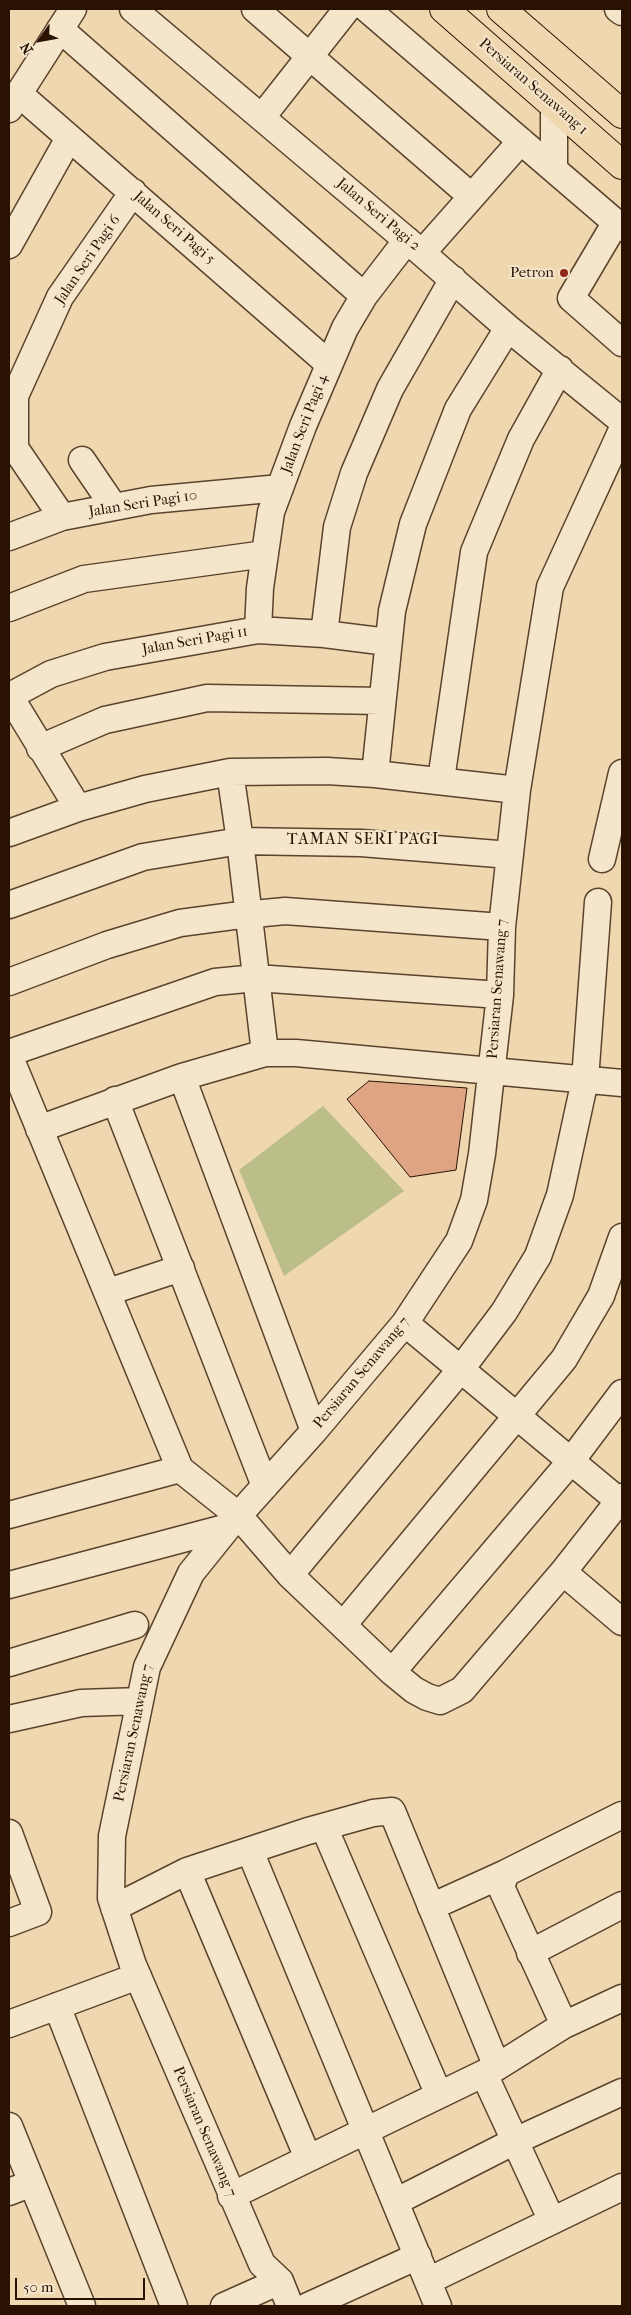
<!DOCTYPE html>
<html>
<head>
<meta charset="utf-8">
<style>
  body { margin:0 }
  #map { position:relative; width:631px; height:2315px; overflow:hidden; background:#efd7af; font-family:"IM FELL French Canon",serif }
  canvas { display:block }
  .frame { position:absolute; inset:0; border:10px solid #291202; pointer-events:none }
  .north { position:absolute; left:15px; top:15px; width:50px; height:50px; -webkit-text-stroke:4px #f5e5cb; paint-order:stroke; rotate:238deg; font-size:14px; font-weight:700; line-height:20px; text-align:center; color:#291202 }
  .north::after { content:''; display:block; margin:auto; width:18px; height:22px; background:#291202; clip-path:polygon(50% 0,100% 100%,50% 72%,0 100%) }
  .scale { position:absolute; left:15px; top:2278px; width:130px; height:22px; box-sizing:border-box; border:2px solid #291202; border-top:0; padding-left:6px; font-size:15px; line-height:18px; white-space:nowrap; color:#291202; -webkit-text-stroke:4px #f5e5cb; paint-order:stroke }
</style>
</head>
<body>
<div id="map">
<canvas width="631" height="2315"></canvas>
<div class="frame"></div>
<div class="north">N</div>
<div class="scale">50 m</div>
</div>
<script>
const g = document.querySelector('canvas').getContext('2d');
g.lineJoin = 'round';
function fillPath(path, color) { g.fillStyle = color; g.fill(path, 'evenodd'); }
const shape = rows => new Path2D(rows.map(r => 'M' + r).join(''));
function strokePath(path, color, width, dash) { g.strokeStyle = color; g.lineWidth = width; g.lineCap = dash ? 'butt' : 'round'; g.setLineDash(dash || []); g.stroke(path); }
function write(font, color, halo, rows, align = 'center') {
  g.font = font + ' "IM FELL French Canon",serif'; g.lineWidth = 4; g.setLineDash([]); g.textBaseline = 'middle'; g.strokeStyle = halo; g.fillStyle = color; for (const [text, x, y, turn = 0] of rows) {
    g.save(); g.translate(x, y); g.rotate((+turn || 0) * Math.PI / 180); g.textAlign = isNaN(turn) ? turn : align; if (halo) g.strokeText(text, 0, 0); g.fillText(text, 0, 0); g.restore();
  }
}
fillPath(shape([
  [323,1106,404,1191,284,1276,239,1170]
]), '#bbbe89');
const building = shape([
  [369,1081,467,1088,456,1170,410,1177,347,1099,369,1081]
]);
fillPath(building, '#dea484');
strokePath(building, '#291202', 1);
const minor = shape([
  [133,9,422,253,508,328,622,421],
  [255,9,471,196],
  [367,9,622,228],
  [618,9,622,12],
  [60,29,364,296],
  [18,93,329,364],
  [9,109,73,9],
  [262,117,347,9],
  [554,169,554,105],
  [616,222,571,298,622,343],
  [9,245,69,138],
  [422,253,521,141],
  [82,460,114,507],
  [62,517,15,448,15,396,60,297,133,192],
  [9,537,62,517,151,500,280,488],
  [9,608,84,579,265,554],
  [258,630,260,588,271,512,303,426,345,328,364,296,407,240],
  [324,634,337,527,354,473,390,389,453,279],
  [9,695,78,808],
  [10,696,51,674,105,657,258,630,324,634,388,642],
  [40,748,105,720,207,698,382,701],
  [230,772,240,841,265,1053],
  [375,774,392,611,413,524,458,409,508,328],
  [441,780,474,552,521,439,560,369],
  [9,833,78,808,145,789,230,772,327,771,375,774,517,790],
  [602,859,622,773],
  [9,905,143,857,240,841,361,843,510,855],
  [9,982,107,945,180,923,233,916,285,911,502,927],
  [9,1053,215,982,256,978,500,995],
  [9,1055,180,1469,239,1516,290,1575,392,1672,414,1690,427,1697,440,1701,462,1690,563,1572,622,1497],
  [182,1077,314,1431],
  [115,1100,265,1486],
  [39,1129,182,1077,265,1053,296,1053,622,1083],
  [108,1292,181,1268],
  [405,1323,619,1501],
  [9,1515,180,1469],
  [563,1572,622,1622],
  [290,1575,461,1369,504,1312,538,1256,560,1195,585,1080,598,902],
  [9,1585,228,1527],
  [343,1625,564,1359,601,1296,622,1237],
  [9,1663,135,1625],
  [392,1672,571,1461,622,1393],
  [9,1719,81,1703,140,1701],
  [324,1827,439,2095],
  [9,1833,38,1912,9,1923],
  [250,1851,438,2306],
  [187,1871,308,2158],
  [506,1873,501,1887,564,2025],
  [431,1907,506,1873,622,1815],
  [114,1908,187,1871,308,1831,373,1813,392,1811,497,2067],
  [530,1953,622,1905],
  [57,2006,174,2306],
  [9,2024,138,1976],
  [484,2074,552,2221],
  [9,2126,82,2306],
  [9,2192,32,2183],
  [231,2196,497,2067,564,2025,622,1998],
  [395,2202,515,2141,622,2092],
  [428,2281,622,2187],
  [224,2306,280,2281],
  [290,2306,280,2281,262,2264,133,1965,111,1898,112,1836,147,1667,191,1573,228,1527,314,1431,405,1323,459,1241,474,1200,482,1154,500,995,502,927,517,790,550,587,622,430],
  [308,2306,418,2256]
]);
const major = shape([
  [444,9,622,165],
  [501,9,622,114]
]);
strokePath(minor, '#5a432d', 29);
strokePath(major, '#291202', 30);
strokePath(minor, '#f5e5cb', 26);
strokePath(major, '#efd7af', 28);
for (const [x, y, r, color] of [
  [564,273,5,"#8f2418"]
]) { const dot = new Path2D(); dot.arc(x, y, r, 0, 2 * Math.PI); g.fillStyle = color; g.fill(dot); strokePath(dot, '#f5e5cb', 2); }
write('15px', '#291202', '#f5e5cb', [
  ["Persiaran Senawang 1",533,87,41],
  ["Jalan Seri Pagi 2",378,215,40],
  ["Jalan Seri Pagi 5",174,228,41],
  ["Jalan Seri Pagi 6",88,260,-56],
  ["Jalan Seri Pagi 4",305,424,-69],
  ["Jalan Seri Pagi 10",143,504,-9],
  ["Jalan Seri Pagi 11",195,641,-10],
  ["Persiaran Senawang 7",498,989,-86],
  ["Persiaran Senawang 7",362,1373,-50],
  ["Persiaran Senawang 7",134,1733,-78],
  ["Persiaran Senawang 7",204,2132,67]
]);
write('15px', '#291202', '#f5e5cb', [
  ["Petron",554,273]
], 'right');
g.letterSpacing = '1px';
write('16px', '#291202', '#f5e5cb', [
  ["TAMAN SERI PAGI",363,840]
]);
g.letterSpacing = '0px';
</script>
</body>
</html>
